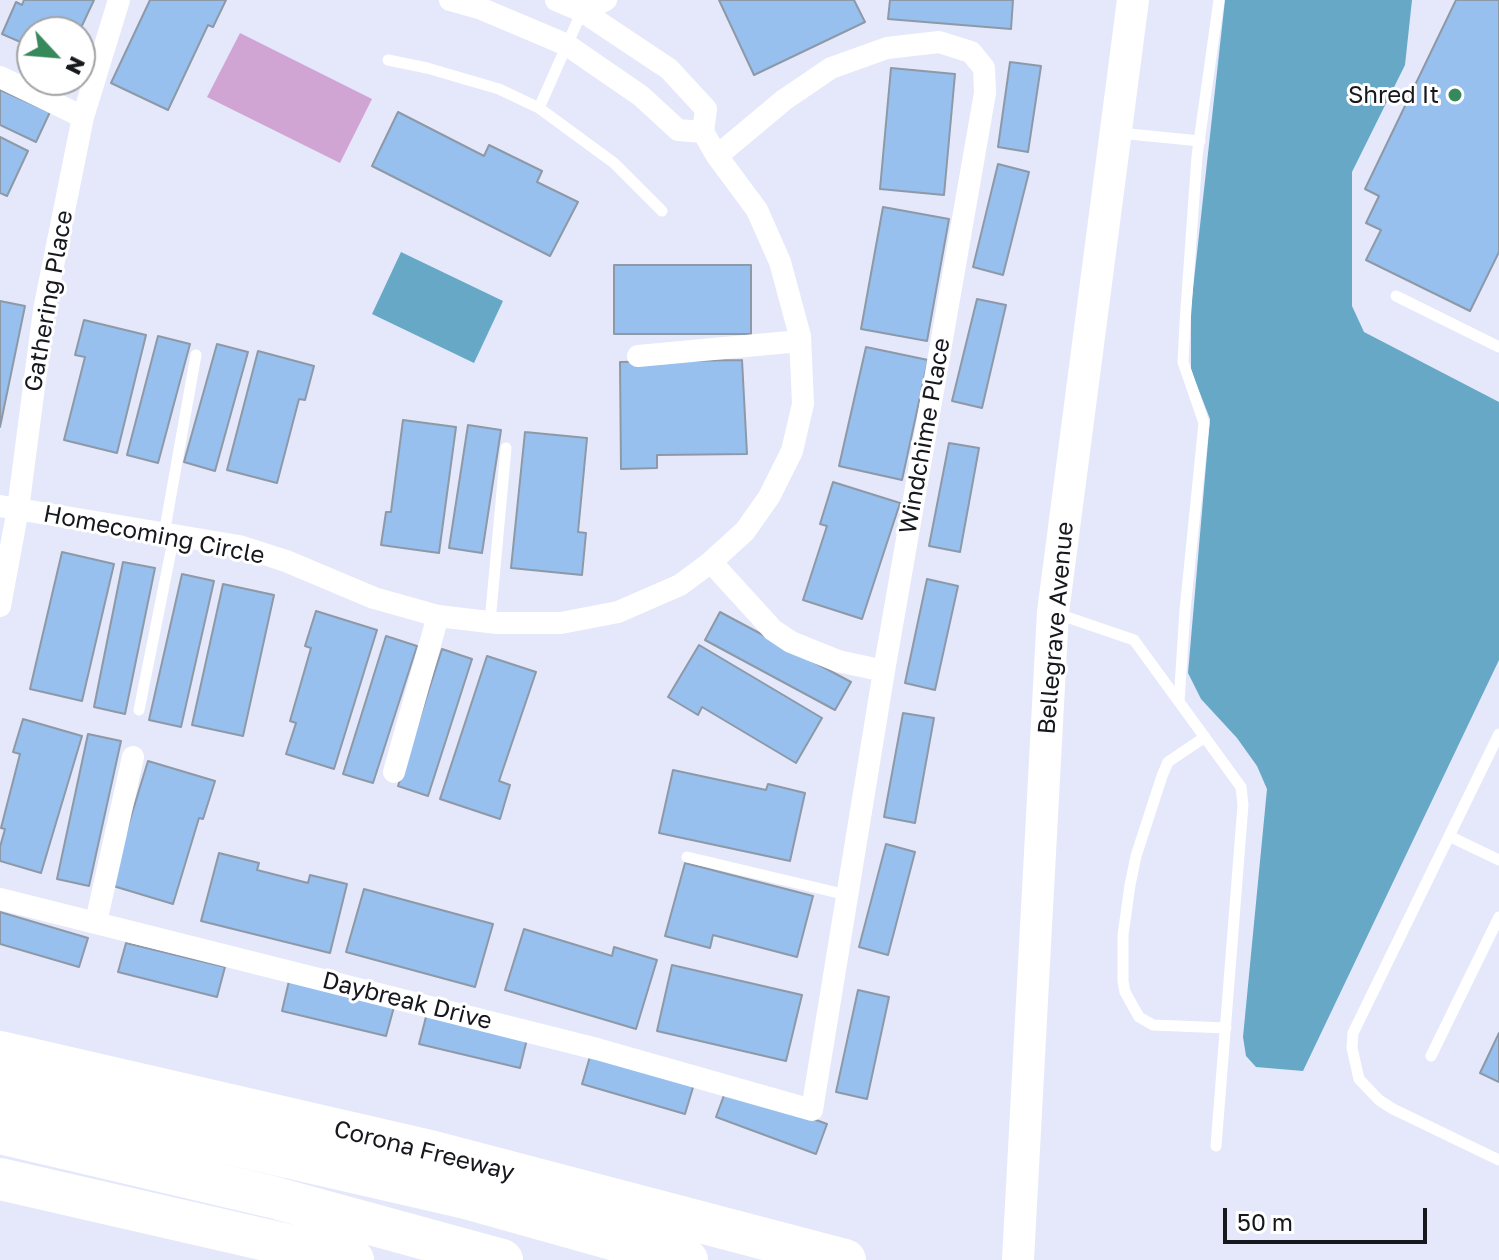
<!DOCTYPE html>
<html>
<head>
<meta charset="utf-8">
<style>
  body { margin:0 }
  #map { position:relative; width:1499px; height:1260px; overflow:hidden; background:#e4e8fa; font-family:"Golos Text",sans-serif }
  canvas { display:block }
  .north { position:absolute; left:16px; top:16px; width:80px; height:80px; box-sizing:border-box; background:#fff; border:2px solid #a2a3a5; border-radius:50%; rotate:116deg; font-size:22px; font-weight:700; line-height:32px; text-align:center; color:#17181e }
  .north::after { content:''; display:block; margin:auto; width:28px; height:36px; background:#37895b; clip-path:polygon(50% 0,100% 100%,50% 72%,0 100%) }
  .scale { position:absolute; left:1223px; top:1208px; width:204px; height:36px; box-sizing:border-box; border:4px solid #17181e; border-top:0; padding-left:10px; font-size:24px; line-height:28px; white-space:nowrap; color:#17181e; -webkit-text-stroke:6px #fff; paint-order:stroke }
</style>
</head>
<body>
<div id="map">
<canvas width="1499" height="1260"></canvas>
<div class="north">N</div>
<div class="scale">50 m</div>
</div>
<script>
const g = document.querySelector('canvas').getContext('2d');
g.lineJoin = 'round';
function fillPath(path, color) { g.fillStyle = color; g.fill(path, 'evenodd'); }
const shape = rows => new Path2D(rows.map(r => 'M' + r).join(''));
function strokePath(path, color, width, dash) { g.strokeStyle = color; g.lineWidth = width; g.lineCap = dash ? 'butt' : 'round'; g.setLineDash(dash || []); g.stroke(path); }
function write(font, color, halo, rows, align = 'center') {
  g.font = font + ' "Golos Text",sans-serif'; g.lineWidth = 6; g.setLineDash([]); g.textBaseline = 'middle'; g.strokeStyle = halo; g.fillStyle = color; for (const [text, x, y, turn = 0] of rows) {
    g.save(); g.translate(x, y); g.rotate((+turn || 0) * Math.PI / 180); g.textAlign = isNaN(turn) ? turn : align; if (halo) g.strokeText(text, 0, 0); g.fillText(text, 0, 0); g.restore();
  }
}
fillPath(shape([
  [240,33,372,99,340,163,207,97]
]), '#d1a5d3');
fillPath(shape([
  [1225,0,1412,0,1405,65,1352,172,1352,306,1364,332,1499,402,1499,660,1303,1071,1256,1067,1246,1056,1243,1037,1267,789,1257,766,1237,738,1201,699,1188,673,1210,419,1191,370,1191,307],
  [401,252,503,301,474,363,372,314]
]), '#66a8c6');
const building = shape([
  [24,0,94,0,79,32,32,32,32,47,2,34,16,2,22,5,24,0],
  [150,0,226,0,213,27,208,25,168,110,111,83,150,0],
  [719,0,854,0,865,22,754,75,719,0],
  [890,0,1013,0,1011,29,888,19,890,0],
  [1456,0,1499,0,1499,252,1470,311,1366,260,1381,230,1366,223,1379,196,1365,189,1456,0],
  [1010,62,1041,66,1028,152,998,147,1010,62],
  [891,68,955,74,944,195,880,189,891,68],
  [0,90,50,112,36,142,0,125,0,90],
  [398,112,484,156,489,145,542,171,537,182,578,202,550,256,372,166,398,112],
  [0,137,28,151,7,196,0,193,0,137],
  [998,164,1029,172,1003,275,973,267,998,164],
  [883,207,949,219,927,341,861,329,883,207],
  [614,265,751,265,751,334,614,334,614,265],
  [977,299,1006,305,982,408,952,401,977,299],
  [0,301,25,306,0,427,0,301],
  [84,320,146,335,117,453,64,440,85,357,75,355,84,320],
  [158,336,190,344,158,463,127,455,158,336],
  [217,344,248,352,215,471,184,462,217,344],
  [866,347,928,360,902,480,839,466,866,347],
  [258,351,314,366,305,400,299,399,277,483,227,470,258,351],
  [742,360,747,454,657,455,657,468,621,469,620,362,742,360],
  [403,420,456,427,439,553,381,545,386,512,391,512,403,420],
  [468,425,501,430,482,553,449,548,468,425],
  [525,432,587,438,578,532,586,533,582,575,511,568,525,432],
  [949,443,979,448,960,552,929,546,949,443],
  [833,482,900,503,862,619,803,600,827,526,820,524,833,482],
  [62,552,114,564,82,701,30,689,62,552],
  [123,562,155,568,125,714,94,707,123,562],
  [182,574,214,581,181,727,149,720,182,574],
  [927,579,958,586,935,690,905,683,927,579],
  [223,584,274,595,243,736,192,725,223,584],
  [316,611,377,630,334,769,286,754,296,723,290,721,311,648,305,646,316,611],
  [720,612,851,682,835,710,705,640,720,612],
  [386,636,417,646,373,783,343,774,386,636],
  [699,645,822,718,796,763,702,707,698,715,668,697,699,645],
  [442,649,472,659,428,796,398,786,442,649],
  [487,656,536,672,499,781,510,785,500,819,440,799,487,656],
  [903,713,934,718,915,823,884,817,903,713],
  [23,719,82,736,41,873,0,861,0,847,5,829,1,828,20,754,13,752,23,719],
  [88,734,121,741,89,886,57,879,88,734],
  [148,761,215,781,203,819,199,818,173,904,110,885,148,761],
  [673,770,766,790,768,784,805,793,790,861,659,833,673,770],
  [886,844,915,852,888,955,859,947,886,844],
  [219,853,259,863,257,870,308,883,310,875,347,884,330,953,201,921,219,853],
  [685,863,813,896,797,957,713,935,710,948,665,936,685,863],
  [364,889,493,924,475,987,346,952,364,889],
  [0,912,88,938,79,967,0,944,0,912],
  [524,929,612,956,614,947,657,960,636,1029,505,990,524,929],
  [126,943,225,967,217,997,118,972,126,943],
  [672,965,802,995,786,1061,657,1031,672,965],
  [289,981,394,1007,386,1036,282,1011,289,981],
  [858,990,889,997,867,1099,836,1092,858,990],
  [427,1013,527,1039,520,1068,419,1044,427,1013],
  [1499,1033,1499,1082,1480,1073,1499,1033],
  [591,1053,694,1084,685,1114,582,1084,591,1053],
  [727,1087,827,1124,816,1154,716,1117,727,1087]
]);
fillPath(building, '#97c0ef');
strokePath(building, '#8d99a7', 2);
strokePath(shape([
  [582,11,539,108,614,163,662,211],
  [388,60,427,68,499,89,539,108],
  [1119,133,1200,141],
  [1396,296,1499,347],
  [164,534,196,355],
  [1058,614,1134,640,1241,787,1243,805,1216,1146],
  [490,622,506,448],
  [1179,702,1185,610,1204,423,1183,362,1185,323,1197,156,1219,0],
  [139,710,174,536],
  [1499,734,1353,1033,1352,1048,1359,1079,1379,1100,1393,1109,1499,1160],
  [1205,737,1168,762,1162,776,1136,856,1130,885,1123,935,1123,981,1125,992,1139,1017,1153,1025,1226,1028],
  [1449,836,1499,860],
  [687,857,847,895],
  [1431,1056,1499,917]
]), '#fff', 11);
strokePath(shape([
  [450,0,482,9,567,45,641,96,678,130,703,132],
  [582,11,606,0],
  [0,77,83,117],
  [638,356,800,341],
  [0,506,239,546,286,561,374,598,438,616,497,623,561,623,618,612,680,585,711,562,745,531,769,497,792,451,803,404,800,336,780,262,757,210,717,156,703,132,706,109,669,69,582,11,556,0],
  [711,562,773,630,791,642,838,661,884,671],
  [0,606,18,509,44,310,83,117,119,0],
  [394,772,438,616],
  [0,899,597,1049,812,1110,884,671,985,93,984,68,971,52,939,42,887,48,831,68,784,100,717,156],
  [96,922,133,757]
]), '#fff', 22);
strokePath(shape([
  [1018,1260,1053,612,1133,0]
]), '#fff', 32);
strokePath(shape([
  [0,1052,434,1152,845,1260],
  [0,1091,466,1198,687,1260],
  [0,1133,272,1197,502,1260],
  [0,1179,353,1260]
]), '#fff', 42);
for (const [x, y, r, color] of [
  [1455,95,8,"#37895b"]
]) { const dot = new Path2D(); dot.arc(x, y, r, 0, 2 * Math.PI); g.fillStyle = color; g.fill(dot); strokePath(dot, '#fff', 3); }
write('24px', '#17181e', '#fff', [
  ["Shred It",1439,95]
], 'right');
write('24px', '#17181e', '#fff', [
  ["Gathering Place",49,301,-80],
  ["Windchime Place",925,436,-80],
  ["Homecoming Circle",154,535,11],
  ["Bellegrave Avenue",1056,628,-85],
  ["Daybreak Drive",407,1001,14],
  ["Corona Freeway",424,1151,14]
]);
</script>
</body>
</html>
